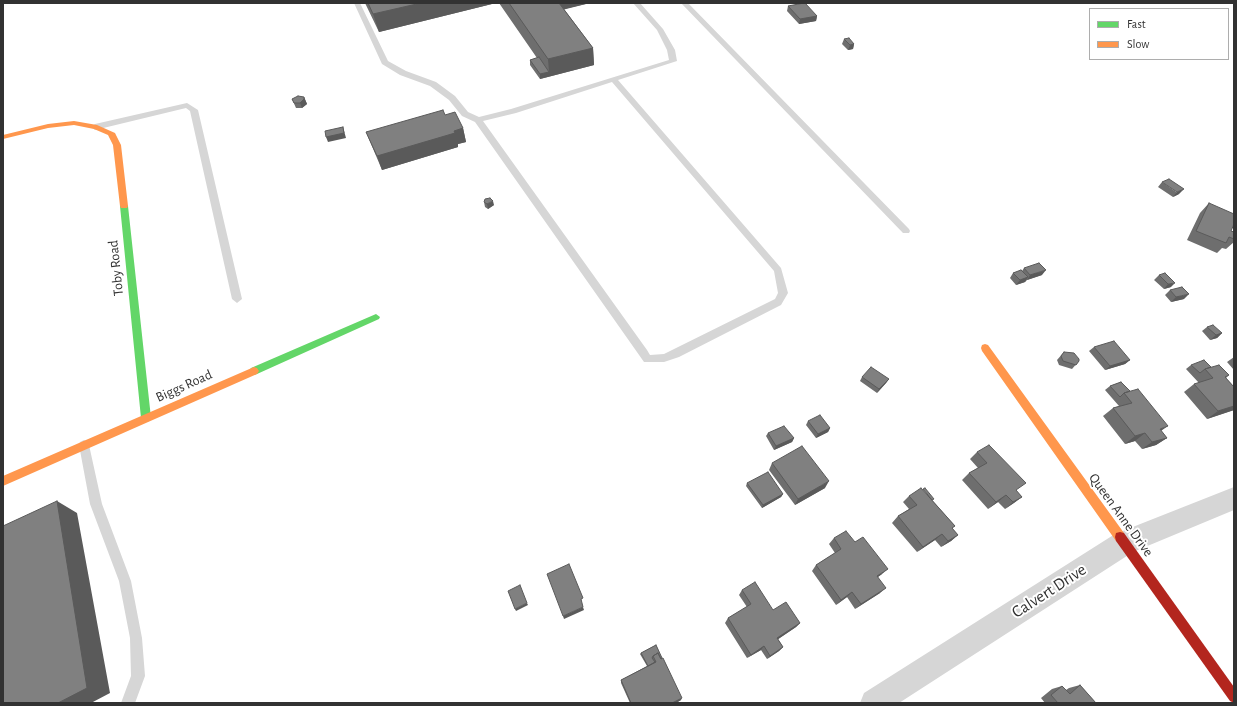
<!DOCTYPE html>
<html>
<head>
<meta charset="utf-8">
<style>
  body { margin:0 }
  #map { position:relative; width:1237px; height:706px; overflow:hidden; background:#fff; font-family:"Alegreya Sans",sans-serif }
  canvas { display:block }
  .frame { position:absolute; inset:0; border:4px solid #323232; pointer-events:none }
  .legend { position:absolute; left:1089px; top:8px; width:140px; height:52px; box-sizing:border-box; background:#fff; border:1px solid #adadad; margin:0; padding:5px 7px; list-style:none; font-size:12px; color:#323232 }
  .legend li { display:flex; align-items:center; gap:8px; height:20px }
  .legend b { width:20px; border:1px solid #adadad }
</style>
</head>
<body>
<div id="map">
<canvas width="1237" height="706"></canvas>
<div class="frame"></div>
<ul class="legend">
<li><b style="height:5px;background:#63d668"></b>Fast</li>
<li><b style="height:5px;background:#ff974d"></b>Slow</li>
</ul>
</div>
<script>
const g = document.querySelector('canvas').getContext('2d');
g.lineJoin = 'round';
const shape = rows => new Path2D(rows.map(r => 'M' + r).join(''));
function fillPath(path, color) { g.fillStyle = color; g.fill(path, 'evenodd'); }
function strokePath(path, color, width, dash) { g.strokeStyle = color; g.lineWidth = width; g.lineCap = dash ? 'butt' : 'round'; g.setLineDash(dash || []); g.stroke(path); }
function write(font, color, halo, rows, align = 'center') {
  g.font = font + ' "Alegreya Sans",sans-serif'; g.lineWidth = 4; g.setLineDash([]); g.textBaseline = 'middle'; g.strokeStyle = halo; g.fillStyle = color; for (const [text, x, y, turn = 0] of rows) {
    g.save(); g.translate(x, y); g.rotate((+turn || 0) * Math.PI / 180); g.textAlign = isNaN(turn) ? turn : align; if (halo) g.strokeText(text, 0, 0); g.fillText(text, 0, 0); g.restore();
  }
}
fillPath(shape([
  [354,3,360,3,388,61,406,71,436,82,455,96,468,112,479,117,511,109,669,60,667,50,657,30,633,3,640,3,663,29,675,50,677,61,618,80,781,268,788,293,781,305,679,357,664,362,644,362,475,122,462,116,449,100,430,86,400,75,382,64,354,3],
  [612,82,774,271,778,293,775,299,664,354,650,355,647,350,483,121,516,113,612,82],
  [681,3,688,3,909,229,910,231,909,233,903,233,681,3],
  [187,103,198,110,242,299,237,303,232,299,190,111,186,108,95,130,91,127,95,124,187,103],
  [84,440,88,442,89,445,102,504,131,581,142,638,145,676,135,703,121,703,131,676,130,638,119,581,90,504,79,445,80,442,84,440]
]), '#d6d6d6');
fillPath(shape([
  [1234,487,1234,510,1133,552,899,703,860,703,864,693,1115,534,1234,487]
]), '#d6d6d6');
fillPath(shape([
  [124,203,128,206,151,418,149,421,146,422,143,421,141,418,120,206,124,203],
  [376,314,380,317,379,319,257,374,254,375,251,374,249,371,251,368,376,314]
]), '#63d668');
fillPath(shape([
  [74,121,97,125,115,133,121,145,128,206,127,208,121,208,120,206,113,145,108,135,94,129,74,125,48,128,3,139,3,135,48,124,74,121],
  [985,344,988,345,1124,533,1125,537,1124,541,1120,542,1116,541,982,351,981,348,982,345,985,344],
  [254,367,257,368,259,371,257,374,3,486,3,476,254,367]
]), '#ff974d');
fillPath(shape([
  [1120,532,1124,533,1234,687,1234,703,1230,701,1116,541,1115,537,1116,533,1120,532]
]), '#b3261e');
fillPath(shape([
  [365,3,496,3,379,32],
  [499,3,590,3,564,9,593,48,594,65,540,79,530,65,530,60,537,58],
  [788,6,817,16,816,21,799,24,787,11],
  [844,39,854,44,853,49,848,50,842,44],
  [304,97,307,104,302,108,296,108,292,99],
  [445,115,463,128,466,142,458,144,458,147,382,170,366,132],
  [1162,182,1179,194,1173,197,1158,187],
  [484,202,494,205,488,209,485,207],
  [1209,203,1231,231,1234,232,1234,242,1226,249,1222,248,1217,253,1187,240,1200,213],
  [1024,268,1042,275,1027,280,1025,282,1016,285,1010,278,1013,273,1022,271],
  [1159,275,1171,287,1164,289,1154,280],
  [1170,290,1184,299,1171,302,1165,295],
  [1207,327,1222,333,1217,338,1210,340,1202,331],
  [1094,347,1130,360,1125,364,1105,370,1089,351],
  [1064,352,1079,361,1072,369,1059,365,1057,360],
  [1234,357,1234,370,1227,362],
  [1191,365,1211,367,1229,375,1226,378,1234,387,1234,410,1207,419,1184,392,1194,384,1199,383,1186,369],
  [862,377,889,379,886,383,877,393,860,381],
  [1121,382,1167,438,1156,445,1142,449,1135,441,1125,444,1103,416,1113,408,1119,406,1105,390,1110,386],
  [808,421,830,428,828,432,816,438,806,425],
  [768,433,794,438,792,442,774,450,766,436],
  [977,452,1022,497,1005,509,998,502,988,509,962,480,969,473,978,468,970,459],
  [772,463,825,488,795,505,769,470],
  [747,483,783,494,781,497,762,508,746,486],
  [909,496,932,500,955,526,952,528,958,535,951,541,941,547,935,540,917,552,892,523,898,516,909,509,903,502],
  [834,538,882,574,878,577,880,593,855,609,847,597,836,605,812,571,816,565,835,553,829,544],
  [742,590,773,610,800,623,796,627,778,639,783,647,779,651,767,659,761,650,747,658,725,623,728,618,747,607,739,595],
  [656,645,681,700,676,703,630,703,621,683,621,680,647,666,640,654,641,653],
  [1080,685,1096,703,1045,703,1041,698,1052,689,1062,686,1066,690,1069,688]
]), '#6e6e6e');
fillPath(shape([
  [421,3,496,3,379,32,373,14],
  [553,3,590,3,554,12],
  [817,16,816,21,799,24,800,19],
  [854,44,853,49,848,50,850,45],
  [593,48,594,65,540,79,540,74,549,72,548,59],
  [304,97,307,104,302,108,300,103],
  [343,127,346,138,328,142,326,137],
  [463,128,466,142,458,144,458,147,382,170,377,156],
  [1184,189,1179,194,1173,197,1177,192],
  [493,201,494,205,488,209,487,204],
  [1046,270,1042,275,1027,280,1030,275],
  [1028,277,1025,282,1016,285,1020,280],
  [1175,283,1171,287,1164,289,1168,284],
  [1189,294,1184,299,1171,302,1176,297],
  [1222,333,1217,338,1210,340,1216,335],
  [1130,360,1125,364,1105,370,1110,366],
  [889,379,886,383,877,393,879,389],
  [1234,406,1234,410,1207,419,1218,411],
  [1168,426,1158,433,1160,429],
  [830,428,828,432,816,438,818,434],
  [1145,433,1135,441,1125,444,1135,436],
  [794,438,792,442,774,450,776,446],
  [1167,438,1156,445,1142,449,1152,442],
  [829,481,825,488,795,505,798,499],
  [783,494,781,497,762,508,763,505],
  [1006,495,998,502,988,509,996,502],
  [1022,497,1014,503,1005,509,1013,502],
  [57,501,77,513,110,693,91,703,58,703],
  [942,534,935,540,917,552,923,547],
  [958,535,951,541,941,547,948,541],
  [888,569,882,574,872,581,877,576],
  [886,588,880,593,855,609,861,604],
  [852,592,847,597,836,605,841,600],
  [527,603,528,605,516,611,515,609],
  [583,607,584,610,564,619,563,616],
  [800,623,796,627,774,642,777,638],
  [764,646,761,650,747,658,751,655],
  [783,647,779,651,767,659,770,656],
  [682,698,681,700,676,703,672,703]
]), '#5a5a5a');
const building = shape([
  [368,3,421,3,373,14,368,3],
  [509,3,559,3,593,48,548,59,509,3],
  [804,3,805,3,817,16,800,19,788,6,804,3],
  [849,38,854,44,850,45,844,39,849,38],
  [539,57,549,72,540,74,530,60,539,57],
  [298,96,304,97,304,99,300,103,294,103,292,99,298,96],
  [443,110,445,115,455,112,463,128,454,131,455,133,377,156,366,132,443,110],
  [343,127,344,133,326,137,325,131,343,127],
  [1169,179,1184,189,1177,192,1162,182,1169,179],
  [490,198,493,201,487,204,484,202,485,199,490,198],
  [1209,203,1234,214,1234,224,1231,231,1234,232,1234,239,1229,237,1226,243,1196,231,1209,203],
  [1039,263,1046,270,1030,275,1024,268,1039,263],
  [1021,270,1028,277,1020,280,1013,273,1021,270],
  [1165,273,1175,283,1168,284,1159,275,1165,273],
  [1182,287,1189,294,1176,297,1170,290,1182,287],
  [1213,325,1222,333,1216,335,1207,327,1213,325],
  [1114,341,1130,360,1110,366,1094,347,1114,341],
  [1064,352,1074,353,1079,359,1079,361,1076,365,1063,361,1061,356,1064,352],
  [1204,360,1211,367,1205,369,1200,373,1191,365,1204,360],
  [1219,365,1229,375,1225,377,1234,387,1234,406,1218,411,1194,384,1213,378,1205,369,1219,365],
  [871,367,889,379,879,389,862,377,871,367],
  [1121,382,1130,391,1124,393,1120,397,1110,386,1121,382],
  [1138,389,1168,426,1160,429,1167,438,1152,442,1145,433,1135,436,1113,408,1132,403,1124,393,1138,389],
  [820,415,830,428,818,434,808,421,820,415],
  [784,426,794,438,776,446,768,433,784,426],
  [989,445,1026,483,1016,490,1022,497,1013,502,1006,495,996,502,969,473,987,463,977,452,989,445],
  [802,446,829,481,798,499,772,463,802,446],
  [768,472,783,494,763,505,747,483,768,472],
  [921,488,955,526,952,528,958,535,948,541,942,534,923,547,898,516,917,505,909,496,921,488],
  [925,488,934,499,932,500,923,489,925,488],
  [57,501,87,688,58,703,3,703,3,526,57,501],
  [846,531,855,542,863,537,888,569,877,576,886,588,861,604,852,592,841,600,816,565,841,549,834,538,846,531],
  [569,564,583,598,581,599,583,607,563,616,547,574,569,564],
  [755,582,773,610,786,602,800,623,777,638,783,647,770,656,764,646,751,655,728,618,751,604,742,590,755,582],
  [520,585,527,603,515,609,508,591,520,585],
  [656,645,662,658,661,659,658,653,653,656,652,658,655,662,648,666,641,653,656,645],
  [658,653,661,659,663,658,682,698,672,703,631,703,621,680,656,662,653,656,658,653],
  [1080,685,1096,703,1058,703,1051,695,1062,686,1070,694,1080,685]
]);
fillPath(building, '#808080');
strokePath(building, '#5a5a5a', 1);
write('14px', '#323232', '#fff', [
  ["Toby Road",116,268,-96],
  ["Biggs Road",184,386,-24],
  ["Queen Anne Drive",1121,515,54]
]);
write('17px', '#323232', '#fff', [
  ["Calvert Drive",1049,591,-33]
]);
</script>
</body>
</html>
